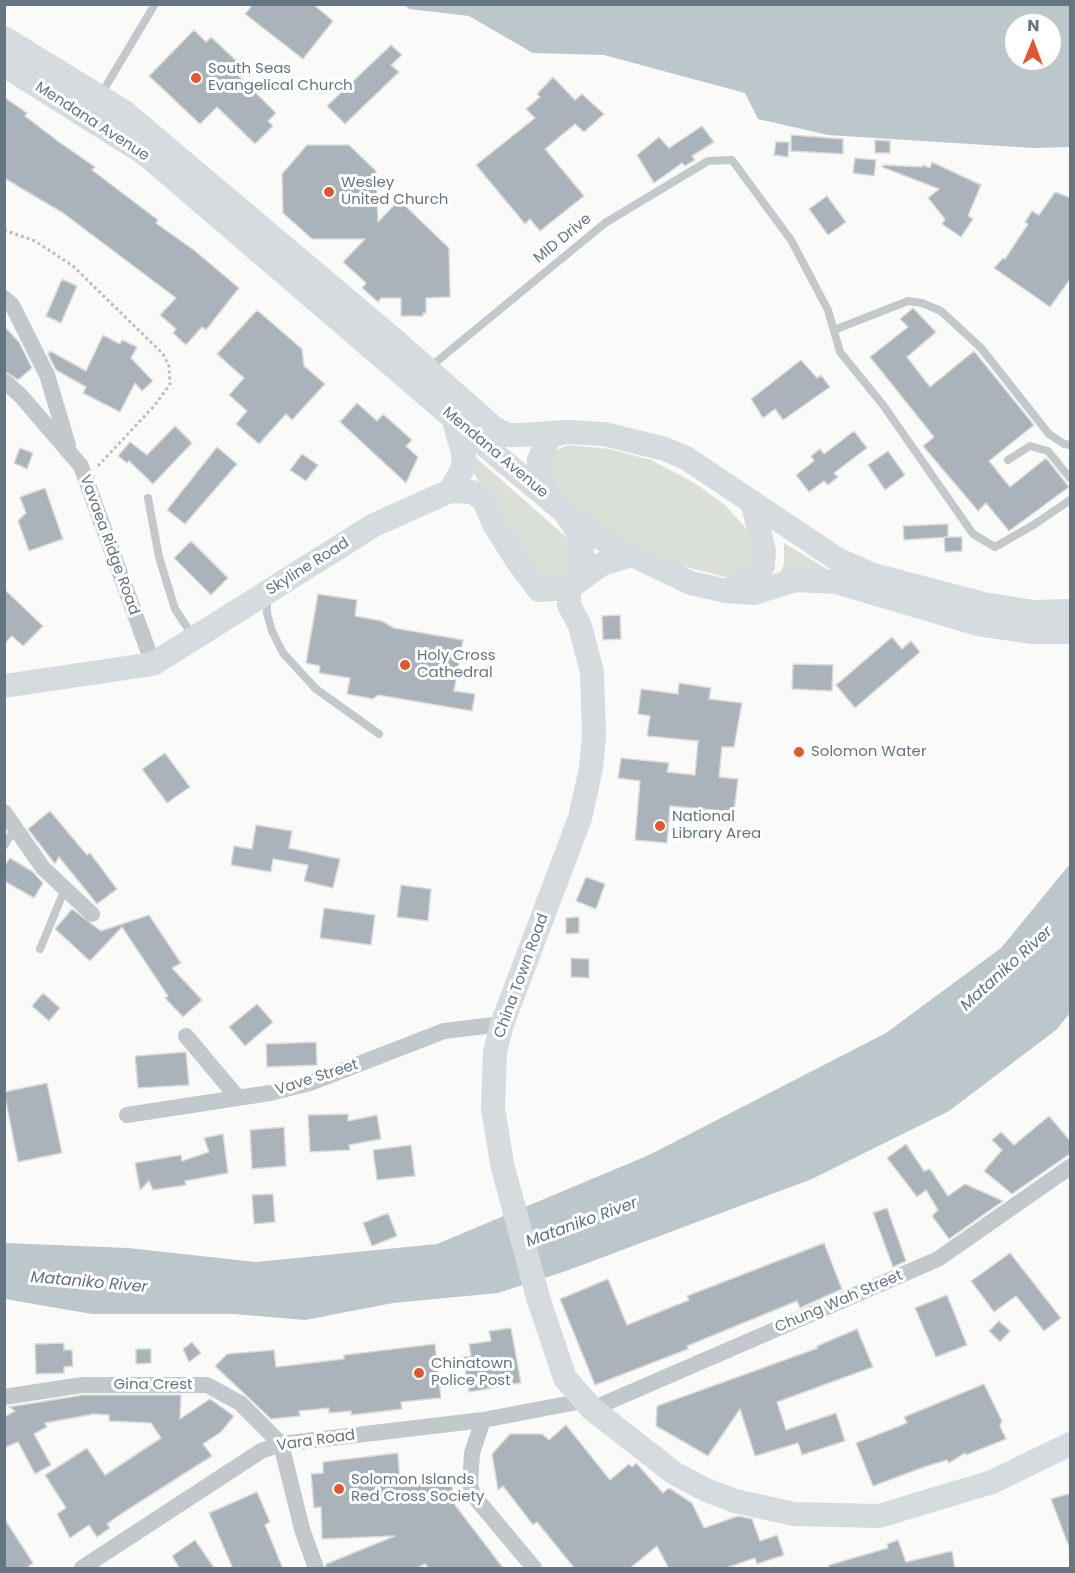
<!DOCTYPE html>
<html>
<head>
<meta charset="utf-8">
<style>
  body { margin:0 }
  #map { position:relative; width:1075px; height:1573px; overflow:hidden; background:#fafaf8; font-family:Poppins,sans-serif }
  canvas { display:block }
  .frame { position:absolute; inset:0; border:6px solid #657683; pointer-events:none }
  .north { position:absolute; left:1003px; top:12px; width:60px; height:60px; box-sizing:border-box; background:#fff; border:2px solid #c1c8cd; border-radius:50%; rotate:1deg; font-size:16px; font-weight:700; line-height:24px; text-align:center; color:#657683 }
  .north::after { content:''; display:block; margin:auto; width:21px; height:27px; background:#e4572e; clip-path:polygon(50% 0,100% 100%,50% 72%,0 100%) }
</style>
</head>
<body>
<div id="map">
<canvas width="1075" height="1573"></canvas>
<div class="frame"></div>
<div class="north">N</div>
</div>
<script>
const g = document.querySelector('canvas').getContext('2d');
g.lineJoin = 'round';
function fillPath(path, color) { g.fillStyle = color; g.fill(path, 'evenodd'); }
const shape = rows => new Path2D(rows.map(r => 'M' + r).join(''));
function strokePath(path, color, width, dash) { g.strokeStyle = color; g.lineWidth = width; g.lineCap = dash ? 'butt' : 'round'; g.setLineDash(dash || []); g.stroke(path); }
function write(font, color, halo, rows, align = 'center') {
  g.font = font + ' Poppins,sans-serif'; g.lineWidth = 6; g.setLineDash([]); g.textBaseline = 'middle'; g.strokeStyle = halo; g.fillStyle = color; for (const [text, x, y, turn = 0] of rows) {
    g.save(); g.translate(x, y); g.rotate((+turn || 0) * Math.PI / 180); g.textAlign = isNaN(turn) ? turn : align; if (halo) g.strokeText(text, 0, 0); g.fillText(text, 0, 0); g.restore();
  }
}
fillPath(shape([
  [568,445,609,449,651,460,693,482,725,505,750,533,758,548,752,569,729,578,667,562,620,539,586,518,552,488,550,459,554,451],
  [465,448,573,543,578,551,559,583,539,580,495,512,467,460],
  [784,543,837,575,776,582,784,564]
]), '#dadfd7');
fillPath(shape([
  [405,5,1070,5,1070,147,1033,148,828,135,758,119,745,93,604,55,533,53,469,16,409,9],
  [1015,24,1051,24,1051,60,1015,60],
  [1070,864,1070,1013,1056,1030,949,1111,812,1179,566,1271,498,1293,393,1303,305,1320,234,1314,92,1314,5,1299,5,1243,128,1248,256,1262,437,1244,649,1155,886,1033,1001,948]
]), '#bbc7cb');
const building = shape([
  [253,4,313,4,333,21,303,59,245,14,253,4],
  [194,30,206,42,211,37,242,66,235,72,276,113,268,121,273,126,255,144,217,107,200,124,149,76,194,30],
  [391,45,402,55,391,65,399,72,345,124,327,106,391,45],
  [553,77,575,100,582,94,604,114,584,132,575,124,545,149,584,196,540,231,530,219,525,224,476,165,535,118,526,109,540,97,537,94,553,77],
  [4,97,27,113,25,116,59,142,95,167,92,170,158,220,156,223,195,251,239,288,206,330,202,327,186,345,173,333,176,329,160,315,176,298,63,213,4,178,4,97],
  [702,126,714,142,692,156,695,160,685,166,682,163,654,183,637,155,659,137,669,148,702,126],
  [791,135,843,139,843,154,791,151,791,135],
  [875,140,890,141,890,153,875,153,875,140],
  [776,142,789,142,788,157,774,155,776,142],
  [307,145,349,145,376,171,378,222,399,200,449,248,450,297,426,298,426,313,423,313,423,316,401,316,401,298,381,298,378,302,362,288,366,283,343,262,365,239,312,239,283,213,282,174,307,145],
  [855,158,876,160,874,176,853,173,855,158],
  [932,162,981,185,968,216,973,219,961,237,942,224,945,219,928,198,939,189,882,167,883,165,922,167,923,165,930,168,932,162],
  [1055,192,1071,198,1071,278,1050,307,994,268,1003,258,1005,259,1028,224,1025,222,1032,211,1039,215,1055,192],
  [827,196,846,222,828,235,809,209,827,196],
  [62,279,77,286,61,323,46,316,62,279],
  [913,308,936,332,907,357,930,387,974,351,1034,425,989,461,1010,487,1046,458,1069,487,1009,531,986,503,978,511,923,446,934,437,870,357,908,327,900,319,913,308],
  [257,310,302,349,304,366,325,384,292,420,286,414,259,444,236,424,247,411,229,395,244,378,217,354,257,310],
  [4,326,19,342,32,368,18,380,4,371,4,326],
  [103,335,120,344,122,340,137,347,131,358,153,381,142,391,135,383,120,412,83,393,86,387,56,370,48,354,50,351,86,371,103,335],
  [801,360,817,378,821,375,830,387,783,420,775,409,763,418,751,399,801,360],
  [357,403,377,421,383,414,412,440,406,446,418,457,406,483,340,422,357,403],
  [175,426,192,443,153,484,129,461,127,463,118,456,130,442,147,455,175,426],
  [854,431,867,448,834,473,838,477,828,485,824,481,809,492,796,475,814,461,811,456,820,449,824,454,854,431],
  [217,447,237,464,185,524,167,510,217,447],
  [20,448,33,453,27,469,14,463,20,448],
  [888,451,905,475,885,490,868,465,888,451],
  [302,454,318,465,306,481,290,470,302,454],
  [45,488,63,539,29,551,18,521,26,513,20,497,45,488],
  [948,524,948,537,904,540,903,526,948,524],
  [944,537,962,537,962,551,945,552,944,537],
  [191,541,228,578,211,595,174,558,191,541],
  [4,589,43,626,23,646,12,636,4,644,4,589],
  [318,594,357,600,355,616,382,621,394,628,463,640,454,691,475,694,472,711,378,695,373,699,347,694,350,678,319,673,320,666,306,663,318,594],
  [620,615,621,639,603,640,602,616,620,615],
  [892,637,902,649,911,641,920,652,855,708,836,685,892,637],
  [793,664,833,665,832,691,792,689,793,664],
  [679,683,711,688,709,699,742,703,734,747,722,747,719,777,738,779,734,812,670,806,667,843,635,840,640,781,618,778,621,758,669,763,667,772,695,775,698,741,647,736,650,716,638,714,641,689,678,694,679,683],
  [165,753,190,787,167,803,142,769,165,753],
  [50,811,87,855,90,853,117,889,97,904,59,857,55,864,28,829,50,811],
  [256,825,292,831,289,848,340,859,333,888,304,881,308,865,273,859,271,872,231,865,234,846,252,849,256,825],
  [10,858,33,872,43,883,34,898,4,881,4,866,10,858],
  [586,877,605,884,596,909,576,901,586,877],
  [401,885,431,889,428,921,397,917,401,885],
  [324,908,375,915,371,945,320,938,324,908],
  [72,909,101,931,149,915,181,963,172,968,202,1000,183,1017,165,998,168,996,122,927,90,961,55,929,72,909],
  [579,917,579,933,566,934,566,918,579,917],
  [571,958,589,959,589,978,571,977,571,958],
  [43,993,60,1008,49,1021,32,1006,43,993],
  [257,1004,273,1022,245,1046,229,1027,257,1004],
  [316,1042,317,1065,267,1067,266,1044,316,1042],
  [186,1052,189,1085,138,1088,135,1056,186,1052],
  [47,1083,62,1153,18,1162,4,1092,47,1083],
  [348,1114,348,1121,377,1115,381,1139,349,1145,350,1150,310,1152,308,1115,348,1114],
  [1049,1116,1071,1142,1071,1153,1012,1194,984,1171,1002,1150,992,1140,1001,1132,1014,1145,1049,1116],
  [284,1127,286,1166,252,1169,250,1130,284,1127],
  [223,1134,228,1173,185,1181,186,1185,153,1190,149,1181,140,1190,135,1163,181,1155,182,1161,209,1152,204,1138,223,1134],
  [906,1144,924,1171,930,1169,948,1196,965,1184,1003,1201,949,1239,932,1216,938,1210,926,1190,917,1197,887,1158,906,1144],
  [411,1145,415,1176,377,1180,373,1150,411,1145],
  [273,1194,275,1222,254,1224,252,1195,273,1194],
  [887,1208,906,1261,893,1267,873,1213,887,1208],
  [388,1213,397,1236,372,1246,363,1223,388,1213],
  [824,1243,842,1289,800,1308,797,1301,687,1346,688,1349,595,1385,560,1299,608,1279,627,1325,689,1300,687,1296,824,1243],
  [1010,1253,1061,1318,1044,1331,1016,1296,994,1312,971,1281,1010,1253],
  [947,1295,967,1345,936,1357,915,1308,947,1295],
  [999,1321,1010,1331,1000,1342,989,1331,999,1321],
  [511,1328,521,1383,469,1392,463,1357,471,1356,469,1344,491,1341,489,1331,511,1328],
  [857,1329,873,1367,777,1402,786,1430,836,1413,845,1441,802,1455,798,1443,755,1456,740,1409,708,1456,656,1426,657,1406,818,1348,817,1346,857,1329],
  [192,1342,201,1353,189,1362,183,1349,192,1342],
  [64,1343,64,1350,72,1350,73,1366,64,1367,64,1373,36,1374,35,1344,64,1343],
  [435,1344,441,1398,401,1402,402,1409,351,1415,351,1411,329,1413,329,1408,299,1411,300,1416,271,1419,215,1366,227,1354,274,1350,276,1367,344,1359,344,1355,435,1344],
  [136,1349,151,1349,151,1363,136,1364,136,1349],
  [984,1384,1002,1421,1000,1426,1006,1439,966,1455,965,1453,949,1463,947,1460,924,1467,873,1486,856,1443,907,1423,904,1417,984,1384],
  [83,1395,181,1395,180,1419,210,1399,234,1416,221,1432,203,1444,212,1456,124,1512,107,1524,110,1528,97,1537,89,1525,70,1538,57,1514,66,1508,45,1475,87,1448,105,1475,161,1438,151,1423,109,1421,109,1415,94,1414,45,1423,47,1427,34,1434,51,1465,35,1474,18,1442,4,1448,4,1417,15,1411,9,1407,83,1395],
  [566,1425,610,1480,629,1464,632,1467,636,1463,663,1493,669,1488,692,1503,704,1528,738,1516,752,1519,760,1541,777,1535,784,1555,757,1564,755,1558,723,1569,669,1569,657,1546,629,1569,575,1569,537,1522,533,1525,503,1486,498,1490,492,1454,510,1434,542,1434,549,1440,566,1425],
  [398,1453,400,1486,451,1479,455,1505,504,1569,429,1569,425,1564,415,1569,326,1569,326,1564,395,1536,322,1539,321,1507,314,1508,311,1474,323,1473,323,1462,398,1453],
  [257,1492,270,1522,265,1525,283,1569,233,1569,209,1513,257,1492],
  [1071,1493,1071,1547,1069,1547,1051,1499,1071,1493],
  [4,1518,33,1563,25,1569,4,1569,4,1518],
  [195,1540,215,1569,180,1569,172,1556,195,1540],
  [898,1540,906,1562,952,1551,955,1569,829,1569,829,1565,888,1548,887,1544,898,1540]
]);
fillPath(building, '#aab3b9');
strokePath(building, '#dcdcda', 1.5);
strokePath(shape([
  [4,230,35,241,73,266,163,354,169,366,170,384,155,405,97,467]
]), '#bbbfc2', 3, [3, 3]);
strokePath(shape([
  [100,96,155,4],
  [834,330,908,301,922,303,941,311,981,348,1049,434,1064,444,1070,445],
  [430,367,605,223,708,161,732,160,791,240,828,310,840,352,883,405,973,534,995,547,1035,524,1070,500],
  [1008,460,1030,446,1048,451,1070,478],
  [148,498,159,557,175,609,193,636],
  [267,597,267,613,272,631,283,653,316,689,379,734],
  [4,846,15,828],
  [40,949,65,889]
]), '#c3c8cc', 8);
strokePath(shape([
  [4,298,12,305,47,375,68,445],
  [4,381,21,396,81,466,153,664],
  [4,812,43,868,92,914],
  [186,1036,238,1098],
  [127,1115,270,1093,310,1083,444,1031,502,1024],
  [4,1397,82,1385,207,1385,240,1403,281,1444,302,1529,316,1568],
  [592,1409,938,1259,1070,1167],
  [483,1420,472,1453,470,1484,473,1495,534,1568],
  [82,1568,261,1451,281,1444,483,1420,583,1401]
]), '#c3c8cc', 16);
strokePath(shape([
  [4,38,123,111,399,344,495,429,508,435,521,435,566,432,604,434,665,449,686,458,837,559,870,574,984,604,1033,612,1070,611],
  [4,65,144,153,508,465,577,522,613,546,691,583,726,591,754,593,795,580,836,582,978,624,1033,632,1070,632],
  [450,491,462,470,464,456,453,418],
  [546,494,539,471,539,460,549,437,564,432],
  [564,511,581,537,583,562,569,588,569,605,580,626,592,672,594,736,591,768,580,818,502,1024,495,1052,493,1108,502,1164,539,1301,565,1378,592,1409,674,1473,706,1490,735,1501,794,1514,879,1516,992,1482,1070,1444],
  [573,585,602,564,632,555],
  [728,590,756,576,763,566,764,551,753,505],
  [4,686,153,664,374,525,450,491,472,492,483,499,494,524,518,562,539,590,569,588]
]), '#d6dbdf', 24);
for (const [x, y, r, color] of [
  [196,78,6,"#e4572e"],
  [329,192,6,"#e4572e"],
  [405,665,6,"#e4572e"],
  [799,752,6,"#e4572e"],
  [660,826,6,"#e4572e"],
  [419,1373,6,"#e4572e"],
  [339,1489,6,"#e4572e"]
]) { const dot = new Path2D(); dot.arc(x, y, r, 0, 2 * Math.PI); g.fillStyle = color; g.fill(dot); strokePath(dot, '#fff', 2); }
write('15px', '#657683', '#fff', [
  ["South Seas",208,69],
  ["Evangelical Church",208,86],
  ["Wesley",341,183],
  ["United Church",341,200],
  ["Holy Cross",417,656],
  ["Cathedral",417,673],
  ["Solomon Water",811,752],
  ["National",672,817],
  ["Library Area",672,834],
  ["Chinatown",431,1364],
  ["Police Post",431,1381],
  ["Solomon Islands",351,1480],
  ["Red Cross Society",351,1497]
], 'left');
write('15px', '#657683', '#fff', [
  ["Mendana Avenue",92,122,33],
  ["MID Drive",563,239,-39],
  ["Mendana Avenue",495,453,40],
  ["Vavaea Ridge Road",109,545,70],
  ["Skyline Road",308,567,-32],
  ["China Town Road",522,976,-70],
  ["Vave Street",317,1078,-18],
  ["Chung Wah Street",839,1302,-23],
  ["Gina Crest",153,1385],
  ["Vara Road",316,1441,-8]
]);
write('italic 16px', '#60757c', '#fff', [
  ["Mataniko River",1007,969,-42],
  ["Mataniko River",582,1223,-20],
  ["Mataniko River",89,1283,5]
]);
</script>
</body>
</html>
